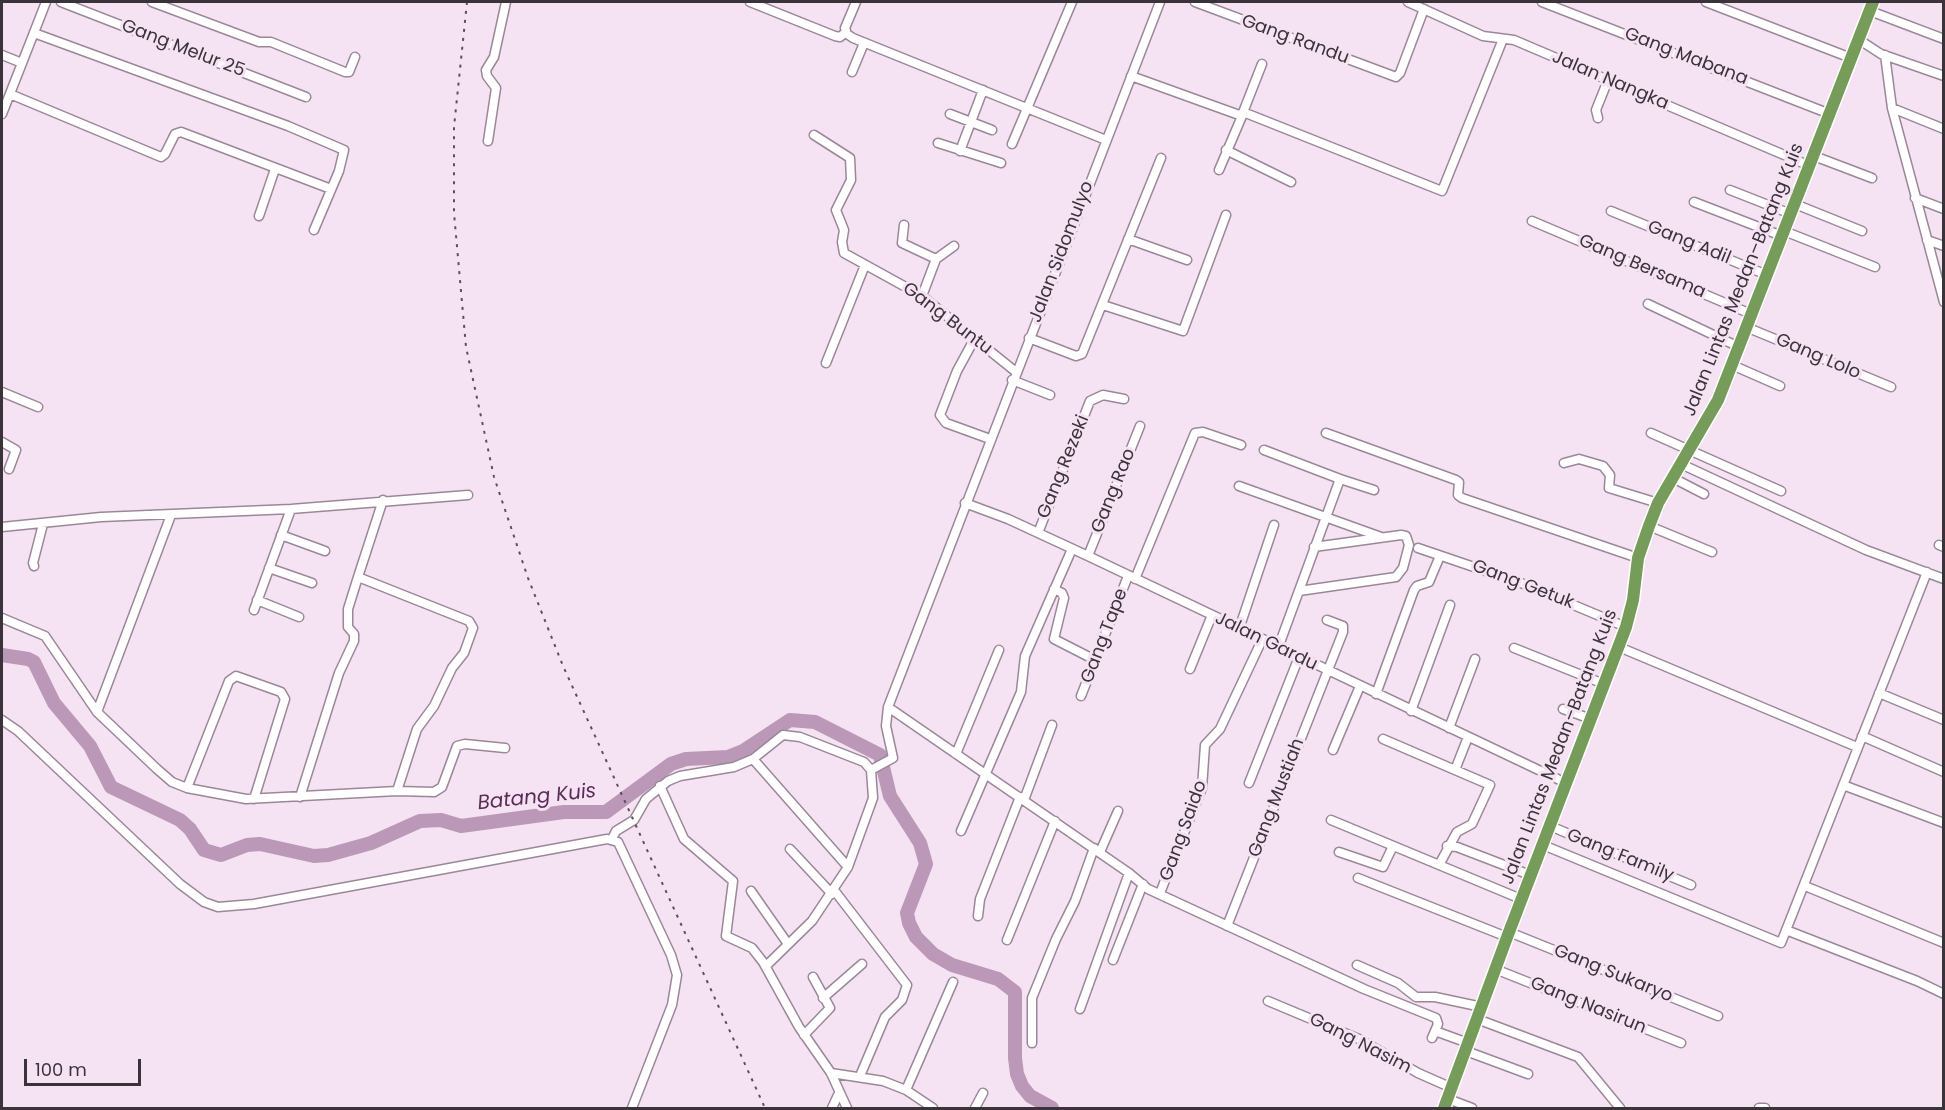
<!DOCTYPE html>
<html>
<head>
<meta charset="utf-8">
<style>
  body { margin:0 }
  #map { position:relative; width:1945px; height:1110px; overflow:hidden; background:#f5e2f3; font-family:Poppins,sans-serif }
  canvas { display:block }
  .frame { position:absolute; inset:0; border:3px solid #3b333a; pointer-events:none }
  .scale { position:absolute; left:24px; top:1059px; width:117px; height:27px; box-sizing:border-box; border:3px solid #3b333a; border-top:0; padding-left:8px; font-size:18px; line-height:21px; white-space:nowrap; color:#3b333a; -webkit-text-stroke:4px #f5e2f3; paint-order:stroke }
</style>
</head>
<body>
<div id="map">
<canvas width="1945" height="1110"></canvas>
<div class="frame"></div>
<div class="scale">100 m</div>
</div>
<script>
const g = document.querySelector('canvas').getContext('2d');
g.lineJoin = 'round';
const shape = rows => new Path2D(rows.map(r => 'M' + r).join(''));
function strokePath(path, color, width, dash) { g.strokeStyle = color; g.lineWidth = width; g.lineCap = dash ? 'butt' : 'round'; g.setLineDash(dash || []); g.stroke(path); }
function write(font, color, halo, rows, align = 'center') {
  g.font = font + ' Poppins,sans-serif'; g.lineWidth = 6; g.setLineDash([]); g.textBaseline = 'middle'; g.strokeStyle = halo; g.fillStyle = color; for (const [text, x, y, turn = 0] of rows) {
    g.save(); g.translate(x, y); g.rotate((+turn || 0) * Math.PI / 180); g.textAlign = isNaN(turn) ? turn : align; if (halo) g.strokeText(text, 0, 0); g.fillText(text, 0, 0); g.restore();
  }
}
strokePath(shape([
  [2,655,28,659,34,662,54,703,90,746,111,787,180,820,190,829,204,850,221,855,247,845,260,844,314,856,328,855,371,843,420,821,441,820,461,826,564,812,606,812,671,764,686,759,728,757,743,751,790,720,815,722,880,755,890,796,920,843,926,864,907,913,909,923,916,937,933,954,952,965,998,979,1015,992,1015,1058,1017,1074,1022,1086,1030,1096,1052,1108]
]), '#bb98b8', 14);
const minor = shape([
  [61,2,306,97],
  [152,2,259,42,271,42,345,72,349,72,355,57],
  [750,2,835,36,840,37,846,32],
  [856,2,845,28,847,34,853,38,1106,140],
  [1195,2,1396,77,1400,73,1424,9],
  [1408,2,1483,36,1514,40,1810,166],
  [1542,2,1830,114],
  [1706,2,1851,58],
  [1870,11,1944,39],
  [34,33,288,126,344,150,339,171,314,230],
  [1858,39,1881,54,1944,76],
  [2,55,22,63],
  [1885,55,1892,108,1944,302],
  [852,72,864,43],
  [1131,76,1242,116,1219,170],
  [10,94,161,157,165,154,175,134,181,132,331,189],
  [1892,108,1944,129],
  [1243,112,1442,191,1503,39],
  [2,114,46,2],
  [950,114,992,130],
  [1242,115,1262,64],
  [1598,118,1596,110,1608,80],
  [814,135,850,158,851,180,836,210,844,230,842,242,844,253,922,296,1016,372],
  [488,141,496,88,487,76,486,70,494,57,506,2],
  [938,143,1001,163],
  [1012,144,1072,2],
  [1226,150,1291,182],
  [960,151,983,90],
  [1814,156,1872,178],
  [1730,190,1791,214],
  [1915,198,1944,209],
  [1694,202,1782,236],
  [1795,204,1862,231],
  [1611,211,1767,275],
  [259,216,275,169],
  [1532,221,1751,314],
  [904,225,902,243,936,259],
  [1784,231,1875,267],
  [1128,239,1187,260],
  [1927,240,1944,246],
  [922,296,936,259,954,246],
  [1648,304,1739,347],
  [1103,305,1183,331,1226,215],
  [1746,327,1891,387],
  [975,338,957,371,940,415,946,423,990,439],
  [1029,338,1076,356,1082,354,1161,158],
  [826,363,865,265],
  [1732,365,1780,386],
  [1012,380,1050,395],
  [2,392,38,407],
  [1326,433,1456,480,1459,482,1458,495,1462,498,1638,558],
  [1651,433,1781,491],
  [2,442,16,450,9,469],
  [1264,450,1340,479],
  [1564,463,1579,459,1603,466,1610,475,1609,488,1658,503],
  [1681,464,1866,550,1944,579],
  [1673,478,1704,494],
  [1239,486,1381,537],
  [383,500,358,577,469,621,473,628,464,653,452,668,434,706,417,729,397,791],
  [965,503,1008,519,1088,556,1566,783],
  [1649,526,1712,552],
  [2,527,101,517,291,509,468,495],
  [1038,533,1090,401,1103,395,1124,399],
  [281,535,325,551],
  [1939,545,1944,547],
  [1418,548,1521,583,1626,627],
  [1088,556,1140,426],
  [34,566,33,563,43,524],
  [269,568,312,583],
  [1135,579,1195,433,1203,432,1241,445],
  [1054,589,1062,593,1064,598,1054,639,1097,661],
  [1299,591,1396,577,1403,568,1409,545,1406,536,1401,535,1314,547],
  [257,600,299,617],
  [254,610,291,509],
  [2,618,45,636,97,712,157,769,172,782,187,788,246,799,397,791,434,792,442,787,457,746,465,744,505,748],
  [1239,629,1274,525],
  [1619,647,1857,747],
  [1278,648,1340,479,1374,490],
  [1514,648,1604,684],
  [1190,669,1212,615],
  [1879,693,1944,720],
  [1376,694,1414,590,1417,586,1429,582,1440,556],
  [1081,696,1128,576],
  [888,707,1129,873,1148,889,1364,989,1436,1018,1438,1024,1432,1038],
  [1563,709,1591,719],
  [1411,711,1450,605],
  [97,712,171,515],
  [2,720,18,731,180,884,204,902,218,907,254,904,607,839,618,842,671,955,677,975,672,1005,632,1108],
  [1449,728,1475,659],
  [1862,736,1944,772],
  [1383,739,1490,785,1472,824,1457,832,1439,865],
  [1333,750,1360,686],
  [956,754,999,650],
  [753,759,848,867],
  [871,770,893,758,886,726,888,707,1160,2],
  [1455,770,1468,737],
  [1249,783,1299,657],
  [1843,785,1944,823],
  [660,786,684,839,733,881,726,936,752,948,763,962,799,1027,831,1073,847,1108],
  [187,788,229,681,236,676,281,692,285,699,254,799],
  [300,797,339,673,354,641,354,634,348,627,348,609,358,577],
  [1024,800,1052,725],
  [1331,820,1521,899],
  [1550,826,1691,885],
  [961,831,1021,692,1025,656,1072,549],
  [612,839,616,831,634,820,646,799,668,781,680,776,734,767,753,759,783,735,800,737,864,762,871,770,873,798,848,867,812,921,766,966],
  [1543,845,1781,943,1927,572],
  [1447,846,1457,847,1530,875],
  [790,849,832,894],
  [1100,852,1118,811],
  [1339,852,1383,867,1393,846],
  [1358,878,1507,937],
  [1805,886,1944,943],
  [834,890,907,985,902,1000,885,1017,860,1076],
  [751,891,788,944],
  [1160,893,1202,788,1205,745,1220,729,1262,640],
  [978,916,980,899,1020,797],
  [1227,926,1343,632,1343,626,1327,620],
  [1786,930,1917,981,1944,994],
  [1509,932,1718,1016],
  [1007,940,1055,821],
  [1113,960,1143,884],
  [1357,965,1398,983,1416,997,1435,997,1482,1007],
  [1495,969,1681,1043],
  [823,998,862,964],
  [1268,1001,1359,1039,1418,1073,1452,1088],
  [1080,1009,1129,873],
  [1477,1019,1578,1057,1620,1108],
  [1435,1031,1468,1043],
  [804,1035,830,1008,813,977],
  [1032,1043,1032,998,1056,939,1075,901,1094,848],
  [1466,1051,1528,1074],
  [831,1073,883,1081,906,1090,933,1108],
  [906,1090,953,982],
  [1448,1099,1472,1108],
  [832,1108,838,1095],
  [975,1108,983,1093],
  [1759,1108,1765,1108]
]);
const highway = shape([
  [1444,1108,1509,932,1626,627,1633,600,1638,558,1649,526,1658,503,1718,400,1873,2]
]);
strokePath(minor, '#9a8898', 11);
strokePath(highway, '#fff', 15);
strokePath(minor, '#fff', 8);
strokePath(highway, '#759c58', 12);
strokePath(shape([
  [467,2,454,127,454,213,466,347,494,477,528,578,563,666,765,1108]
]), '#5b515a', 2, [3, 6]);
write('18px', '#3b333a', '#f5e2f3', [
  ["Gang Randu",1295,40,20],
  ["Gang Melur 25",183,49,21],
  ["Gang Mabana",1686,57,21],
  ["Jalan Nangka",1610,81,23],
  ["Gang Adil",1689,243,22],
  ["Jalan Sidomulyo",1062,252,-69],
  ["Gang Bersama",1642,267,23],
  ["Jalan Lintas Medan–Batang Kuis",1744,280,-68],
  ["Gang Buntu",947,319,37],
  ["Gang Lolo",1818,357,23],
  ["Gang Rezeki",1064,467,-68],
  ["Gang Rao",1114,491,-68],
  ["Gang Getuk",1523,585,21],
  ["Gang Tape",1105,636,-69],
  ["Jalan Gardu",1266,642,26],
  ["Jalan Lintas Medan–Batang Kuis",1560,747,-69],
  ["Gang Mustiah",1277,798,-69],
  ["Gang Saido",1184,831,-70],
  ["Gang Family",1620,856,22],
  ["Gang Sukaryo",1613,974,22],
  ["Gang Nasirun",1588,1006,22],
  ["Gang Nasim",1360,1044,27]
]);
write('italic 20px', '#592c57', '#f5e2f3', [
  ["Batang Kuis",537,798,-6]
]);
</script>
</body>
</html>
